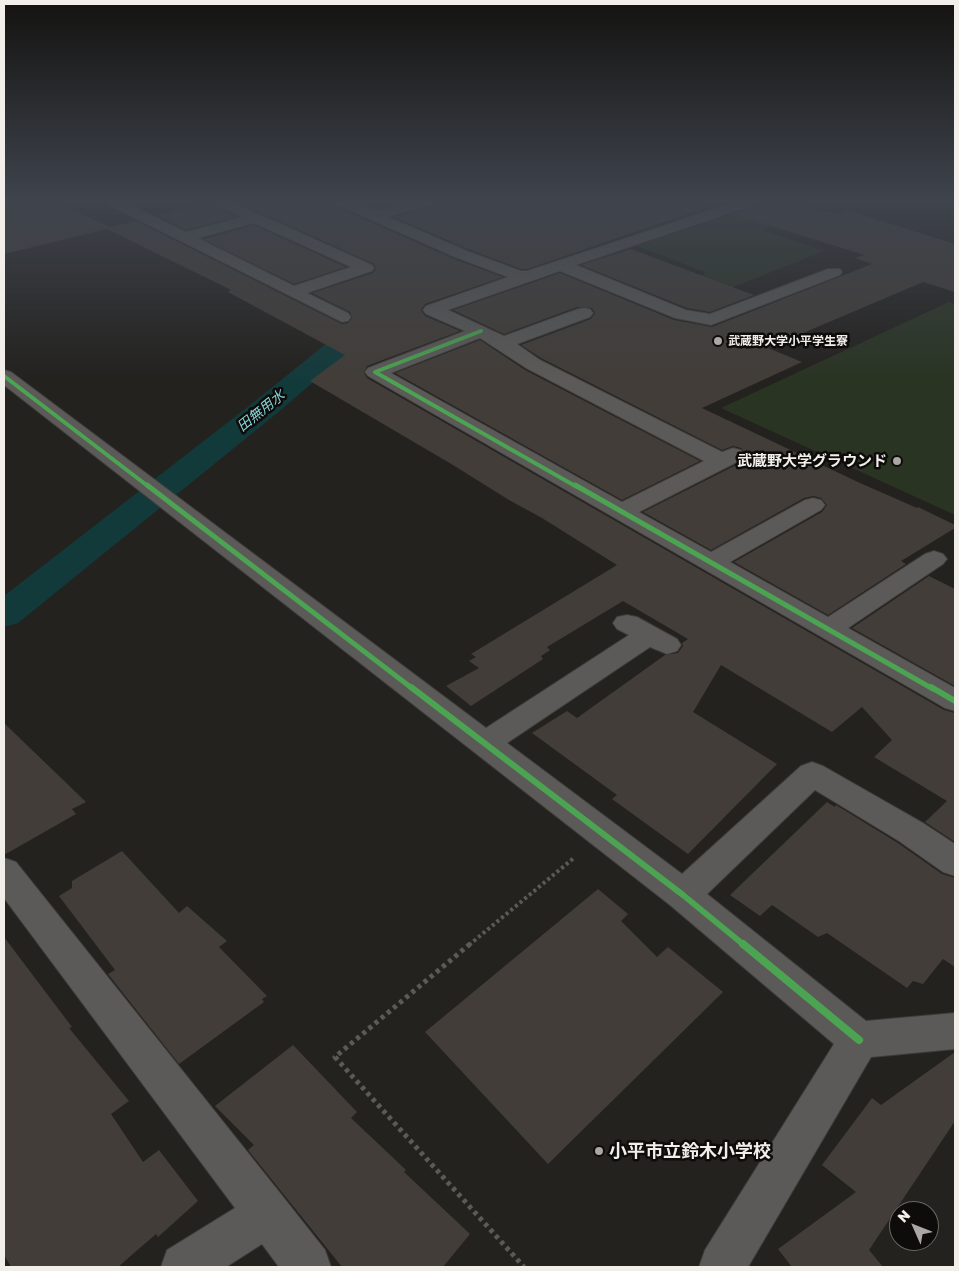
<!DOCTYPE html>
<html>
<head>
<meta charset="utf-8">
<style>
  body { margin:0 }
  #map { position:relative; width:959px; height:1271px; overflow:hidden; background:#24221f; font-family:"Golos Text",sans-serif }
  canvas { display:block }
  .frame { position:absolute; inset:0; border:5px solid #f2efeb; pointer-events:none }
  .north { position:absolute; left:889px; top:1201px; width:50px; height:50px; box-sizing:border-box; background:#0e0c0a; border:1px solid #696764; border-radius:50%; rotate:314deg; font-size:14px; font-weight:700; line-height:20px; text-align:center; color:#f2efeb }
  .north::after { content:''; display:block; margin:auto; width:18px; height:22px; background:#aaa7a4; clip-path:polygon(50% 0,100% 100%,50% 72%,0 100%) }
</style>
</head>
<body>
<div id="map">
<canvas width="959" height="1271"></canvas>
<div class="frame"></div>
<div class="north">N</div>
</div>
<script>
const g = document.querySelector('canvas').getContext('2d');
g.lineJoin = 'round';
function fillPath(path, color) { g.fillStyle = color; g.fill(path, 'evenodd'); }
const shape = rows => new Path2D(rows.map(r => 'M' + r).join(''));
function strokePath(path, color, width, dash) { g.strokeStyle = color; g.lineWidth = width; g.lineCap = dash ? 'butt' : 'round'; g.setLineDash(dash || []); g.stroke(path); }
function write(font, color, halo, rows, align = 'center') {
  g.font = font + ' "Golos Text","Noto Sans JP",sans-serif'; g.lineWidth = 5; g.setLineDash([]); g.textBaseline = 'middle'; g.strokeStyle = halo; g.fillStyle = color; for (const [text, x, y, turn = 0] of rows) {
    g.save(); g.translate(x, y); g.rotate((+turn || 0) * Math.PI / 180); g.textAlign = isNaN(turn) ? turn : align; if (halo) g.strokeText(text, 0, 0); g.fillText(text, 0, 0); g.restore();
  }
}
fillPath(shape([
  [759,205,797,216,763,229,764,231,824,251,689,305,705,272,637,246],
  [949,302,955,304,955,515,721,408]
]), '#2a3423');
fillPath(shape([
  [44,202,78,202,75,206,4,225,4,213,44,202],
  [502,205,509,207,513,211,509,215,276,414,18,623,4,627,4,596,254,402,495,207,502,205]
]), '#133a3b');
fillPath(shape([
  [4,202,53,202,111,227,136,221,342,324,348,323,352,318,350,312,312,293,373,273,376,269,374,264,237,202,334,202,337,207,454,259,503,277,425,304,421,310,425,316,460,331,367,366,364,373,367,378,944,710,955,713,955,842,925,822,947,801,874,757,892,740,862,707,832,732,721,665,693,712,777,764,688,854,612,799,617,795,532,733,567,711,577,718,665,655,678,653,683,646,682,643,688,639,623,601,547,647,550,650,541,656,543,659,471,706,446,686,479,668,469,661,476,657,471,654,617,565,542,518,509,500,453,465,310,381,345,355,228,292,231,290,107,229,4,254],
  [208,202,236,217,186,230,157,215],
  [360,202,402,202,376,209],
  [435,202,705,202,706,208,527,269,521,269,468,249,394,217,432,207],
  [758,202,793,202,835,214,847,210,955,244,955,292,923,282,768,348,802,362,702,408,860,483,917,508,918,507,955,525,955,528,901,561,906,564,828,615,734,562,822,512,827,505,821,498,813,496,804,498,711,550,643,512,742,462,746,454,741,448,733,446,722,450,541,358,521,345,591,319,595,313,592,308,577,307,504,334,453,310,560,273,674,320,712,327,872,264,855,258,864,255,733,214,755,207],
  [254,225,346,267,294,284,203,239],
  [631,249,754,295,710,312,687,308,581,265],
  [480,340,525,370,700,461,622,500,395,373],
  [929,576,955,589,955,686,852,628],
  [4,723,86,802,72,809,76,814,4,855],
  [827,802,835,807,836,805,898,843,942,874,955,878,955,967,943,959,923,984,913,981,907,988,827,933,818,937,772,905,760,916,730,895],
  [122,851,179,913,187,906,227,941,219,947,267,996,262,999,264,1002,179,1064,108,974,115,970,59,896,72,888,72,881],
  [598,889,628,914,621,921,657,957,668,947,723,992,548,1164,425,1032],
  [4,937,72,1027,69,1028,129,1101,111,1114,143,1162,159,1150,198,1201,158,1237,156,1234,118,1267,11,1267,4,1255],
  [293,1045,357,1112,351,1118,406,1170,404,1172,470,1234,443,1267,342,1267,248,1150,254,1145,215,1106],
  [955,1052,955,1121,869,1250,883,1267,792,1267,778,1249,856,1192,822,1165,872,1098,881,1105]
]), '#423d38');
const minor = shape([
  [107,202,125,202,186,232,242,217,215,205,213,202,232,202,372,265,374,268,372,271,307,293,348,313,351,317,348,321,342,322,109,205,107,202],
  [254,223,351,267,294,286,198,238,254,223],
  [336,202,355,202,376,211,409,202,433,202,431,205,388,217,467,251,521,271,527,271,735,202,756,202,754,205,576,265,686,310,710,314,828,269,840,269,842,272,840,275,711,325,675,318,560,271,448,310,504,336,578,309,584,308,590,309,593,313,590,317,517,344,540,360,722,452,733,448,741,450,744,455,741,460,639,512,711,552,805,500,813,498,821,500,825,505,821,510,730,562,828,617,925,554,934,551,943,554,947,559,943,564,848,628,955,688,955,711,945,708,368,376,365,372,368,368,465,331,426,314,423,310,426,306,508,277,455,257,338,205,336,202],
  [480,338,526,368,704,461,622,502,391,373,480,338],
  [4,370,11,372,486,728,629,635,617,629,613,623,617,617,627,615,637,617,677,639,681,645,677,651,667,654,650,647,507,743,682,874,801,766,812,762,823,766,923,823,955,844,955,876,943,872,899,841,815,790,707,894,866,1021,955,1013,955,1049,871,1057,748,1267,699,1267,705,1250,834,1044,670,905,4,385,4,370],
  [4,858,16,862,284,1198,325,1250,331,1267,279,1267,262,1244,226,1267,161,1267,167,1250,235,1208,4,898,4,858]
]);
strokePath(minor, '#3e3c3a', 2);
strokePath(shape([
  [469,945,575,857]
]), '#5b5a57', 4, [3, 3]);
strokePath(shape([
  [470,944,335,1057,524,1267]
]), '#5b5a57', 5, [4, 4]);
fillPath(minor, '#5b5a58');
strokePath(shape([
  [481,331,375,372,577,487],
  [4,376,149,487]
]), '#4ca352', 4);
strokePath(shape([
  [147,485,413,689],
  [575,485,933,689]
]), '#4ca352', 5);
strokePath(shape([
  [411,687,683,895,744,945],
  [931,687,955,701]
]), '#4ca352', 6);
strokePath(shape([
  [743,944,859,1040]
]), '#4ca352', 8);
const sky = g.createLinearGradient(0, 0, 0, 380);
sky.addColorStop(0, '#141311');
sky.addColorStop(0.53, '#3f444d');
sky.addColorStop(1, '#3f444d00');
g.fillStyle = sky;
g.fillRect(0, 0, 959, 380);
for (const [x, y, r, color] of [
  [718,341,5,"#aaa7a4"],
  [897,461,5,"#aaa7a4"],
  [599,1151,5,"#aaa7a4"]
]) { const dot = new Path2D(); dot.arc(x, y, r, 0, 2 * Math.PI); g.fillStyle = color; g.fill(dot); strokePath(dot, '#0e0c0a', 2); }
write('bold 12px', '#f2efeb', '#0e0c0a', [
  ["武蔵野大学小平学生寮",728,341]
], 'left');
write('italic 14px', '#89d6da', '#0e0c0a', [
  ["田無用水",261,411,-39]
]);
write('bold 15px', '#f2efeb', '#0e0c0a', [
  ["武蔵野大学グラウンド",887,461]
], 'right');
write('bold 18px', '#f2efeb', '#0e0c0a', [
  ["小平市立鈴木小学校",609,1151]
], 'left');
</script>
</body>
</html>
